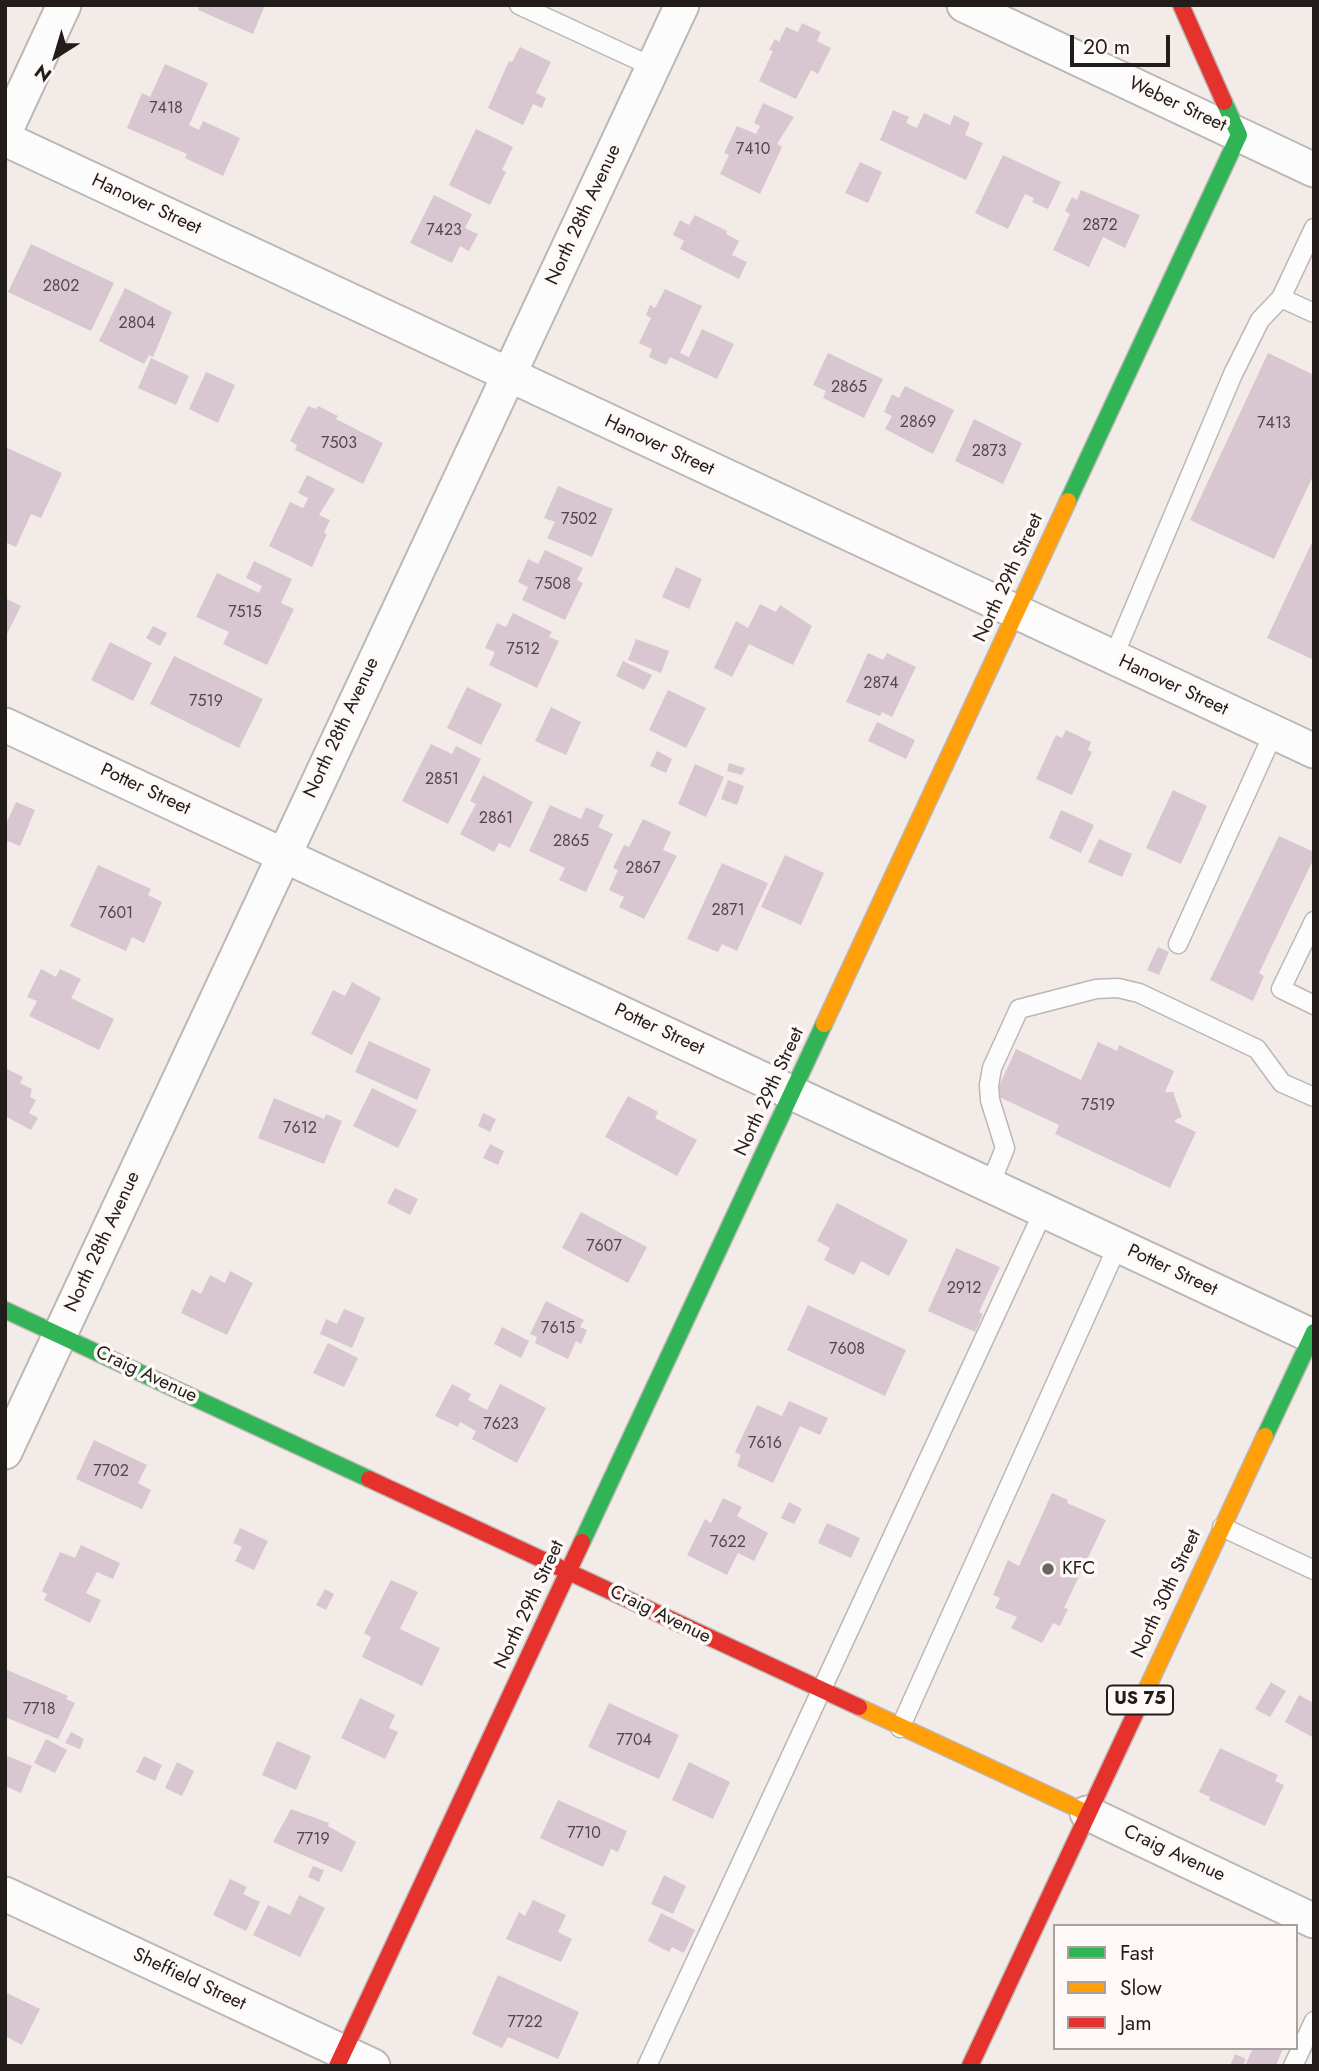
<!DOCTYPE html>
<html>
<head>
<meta charset="utf-8">
<style>
  body { margin:0 }
  #map { position:relative; width:1319px; height:2071px; overflow:hidden; background:#f2ebe8; font-family:Jost,sans-serif }
  canvas { display:block }
  .frame { position:absolute; inset:0; border:7px solid #221d1b; pointer-events:none }
  .legend { position:absolute; left:1053px; top:1924px; width:245px; height:126px; box-sizing:border-box; background:#fef8f6; border:2px solid #a6a09e; margin:0; padding:9px 12px; list-style:none; font-size:21px; color:#221d1b }
  .legend li { display:flex; align-items:center; gap:14px; height:35px }
  .legend b { width:35px; border:2px solid #a6a09e }
  .north { position:absolute; left:21px; top:21px; width:70px; height:70px; -webkit-text-stroke:5px #fef8f6; paint-order:stroke; rotate:217deg; font-size:19px; font-weight:700; line-height:28px; text-align:center; color:#221d1b }
  .north::after { content:''; display:block; margin:auto; width:24px; height:32px; background:#221d1b; clip-path:polygon(50% 0,100% 100%,50% 72%,0 100%) }
  .scale { position:absolute; left:1070px; top:35px; width:100px; height:32px; box-sizing:border-box; border:4px solid #221d1b; border-top:0; padding-left:9px; font-size:21px; line-height:24px; white-space:nowrap; color:#221d1b; -webkit-text-stroke:5px #fef8f6; paint-order:stroke }
</style>
</head>
<body>
<div id="map">
<canvas width="1319" height="2071"></canvas>
<div class="frame"></div>
<ul class="legend">
<li><b style="height:9px;background:#30b455"></b>Fast</li>
<li><b style="height:9px;background:#ff9f0a"></b>Slow</li>
<li><b style="height:9px;background:#e5322d"></b>Jam</li>
</ul>
<div class="north">N</div>
<div class="scale">20 m</div>
</div>
<script>
const g = document.querySelector('canvas').getContext('2d');
g.lineJoin = 'round';
function fillPath(path, color) { g.fillStyle = color; g.fill(path, 'evenodd'); }
const shape = rows => new Path2D(rows.map(r => 'M' + r).join(''));
function strokePath(path, color, width, dash) { g.strokeStyle = color; g.lineWidth = width; g.lineCap = dash ? 'butt' : 'round'; g.setLineDash(dash || []); g.stroke(path); }
function write(font, color, halo, rows, align = 'center') {
  g.font = font + ' Jost,sans-serif'; g.lineWidth = 7; g.setLineDash([]); g.textBaseline = 'middle'; g.strokeStyle = halo; g.fillStyle = color; for (const [text, x, y, turn = 0] of rows) {
    g.save(); g.translate(x, y); g.rotate((+turn || 0) * Math.PI / 180); g.textAlign = isNaN(turn) ? turn : align; if (halo) g.strokeText(text, 0, 0); g.fillText(text, 0, 0); g.restore();
  }
}
fillPath(shape([
  [200,5,265,5,253,34,198,10],
  [802,23,821,32,817,41,831,48,818,74,811,70,796,99,759,81,773,51,769,50,775,39,779,42,786,27,798,32],
  [520,47,551,62,536,93,546,98,542,108,533,104,523,125,488,108,509,61,512,62],
  [165,64,208,83,189,125,199,130,203,121,240,138,223,176,185,158,187,154,127,128,142,93,150,97],
  [763,103,794,117,777,144,782,147,760,194,720,174,729,155,724,153,737,126,756,134,760,126,754,123],
  [893,110,909,117,906,123,917,128,924,113,950,125,954,115,970,123,965,135,983,143,966,180,880,140],
  [476,129,513,147,502,170,506,172,490,205,449,185],
  [1003,155,1061,182,1048,209,1032,202,1034,198,1025,194,1008,229,975,213],
  [860,162,882,172,868,203,845,193],
  [1081,190,1140,215,1125,248,1103,237,1089,267,1053,250,1070,214,1065,211,1072,197,1077,200],
  [434,195,472,214,465,228,478,234,469,251,460,246,452,263,410,243],
  [695,215,727,231,726,234,739,241,732,255,747,262,739,279,680,249,684,241,673,235,680,220,689,225],
  [31,244,114,283,91,331,8,292],
  [125,288,172,312,153,357,149,355,144,364,99,341],
  [665,289,702,306,680,353,689,357,702,329,734,344,717,379,670,357,666,365,649,357,652,349,639,343,651,318,646,315,650,305,655,308],
  [828,353,883,379,864,418,823,398,826,391,813,385],
  [1268,353,1314,375,1314,474,1274,559,1190,520],
  [151,358,189,376,176,405,138,388],
  [206,372,235,385,218,423,189,409],
  [905,386,954,410,933,454,885,429,892,416,884,412,892,394,899,398],
  [308,406,316,409,318,406,338,416,336,419,383,443,363,484,295,450,297,445,290,441],
  [974,419,1022,443,1003,484,955,461],
  [5,447,62,473,41,518,31,514,16,547,5,542],
  [307,475,335,489,319,515,330,520,324,533,327,534,312,567,269,546,290,502,303,508,308,498,298,493],
  [558,486,613,509,592,557,547,538,555,522,544,518],
  [1314,538,1314,660,1267,638],
  [545,550,583,568,577,580,583,583,565,620,522,600,528,587,518,582,528,559,538,564],
  [254,561,292,579,281,603,294,609,267,665,223,644,229,632,196,617,217,573,259,593,262,586,246,578],
  [676,567,702,579,689,609,662,597],
  [5,598,21,606,5,638],
  [760,604,776,612,780,605,812,626,793,665,749,644,732,677,714,668,736,621,748,628],
  [513,613,552,632,549,637,559,641,537,688,489,665,495,652,485,648,497,623,506,627],
  [153,626,167,633,160,646,146,638],
  [636,639,669,651,661,673,628,660],
  [110,642,152,663,133,701,91,680],
  [868,653,883,660,887,653,916,667,892,717,882,712,880,716,846,702],
  [174,656,263,699,239,748,150,704],
  [623,661,652,675,644,690,616,676],
  [467,687,502,704,481,745,447,728],
  [668,690,706,708,686,748,649,730],
  [551,707,581,722,566,755,535,741],
  [877,722,915,740,906,759,868,741],
  [1066,730,1091,742,1088,750,1092,752,1072,795,1036,779,1056,735,1062,738],
  [431,744,452,754,456,746,481,759,448,824,402,801],
  [657,751,672,759,666,773,650,766],
  [729,763,745,768,742,775,727,771],
  [695,764,724,777,706,817,678,804],
  [483,775,533,802,510,848,499,843,494,852,460,834,476,804,470,801],
  [728,780,744,786,737,805,721,799],
  [1173,790,1207,806,1181,864,1146,848],
  [16,802,35,810,20,846,5,840,5,826],
  [550,805,581,819,586,807,604,815,598,827,613,834,586,892,559,880,565,868,529,851],
  [1061,810,1094,825,1081,853,1049,838],
  [643,819,671,832,663,850,677,856,644,919,619,907,624,897,609,890,618,870,613,868,624,845,629,847],
  [1279,836,1314,852,1314,858,1259,973,1264,976,1253,1001,1210,980],
  [1099,839,1132,854,1122,877,1088,862],
  [785,855,824,873,801,925,761,907],
  [722,863,768,883,737,951,722,944,718,952,687,939],
  [98,865,151,889,148,895,162,902,144,943,132,937,126,951,70,926],
  [1158,947,1169,952,1159,975,1147,970],
  [41,969,56,977,60,969,81,979,71,998,114,1019,99,1050,29,1016,37,1001,27,997],
  [352,982,381,998,352,1055,311,1034,333,990,345,996],
  [369,1041,431,1069,417,1100,355,1072],
  [1098,1042,1117,1051,1119,1045,1174,1071,1165,1092,1173,1092,1182,1117,1175,1120,1175,1122,1196,1132,1170,1188,1055,1134,1059,1125,995,1095,1016,1049,1081,1080],
  [5,1068,23,1077,20,1083,32,1089,30,1097,36,1100,29,1113,38,1118,31,1130,5,1116],
  [372,1088,417,1110,398,1148,353,1126],
  [628,1096,658,1112,655,1118,697,1140,677,1176,605,1137],
  [274,1098,324,1119,326,1114,342,1121,324,1164,258,1138],
  [483,1113,496,1119,490,1132,478,1126],
  [490,1144,504,1151,498,1165,483,1158],
  [395,1188,418,1199,410,1215,387,1203],
  [837,1203,908,1240,889,1276,861,1261,854,1275,824,1260,830,1248,817,1241],
  [581,1212,647,1247,628,1283,562,1248],
  [956,1248,1000,1267,979,1312,983,1314,975,1332,928,1311],
  [230,1271,253,1283,227,1335,181,1313,192,1289,201,1294,210,1275,225,1283],
  [546,1301,584,1320,580,1327,587,1330,581,1344,576,1341,568,1359,535,1343,537,1337,530,1334],
  [808,1305,906,1350,885,1396,787,1350],
  [344,1309,365,1318,352,1348,320,1334,326,1319,337,1324],
  [502,1327,529,1341,521,1358,494,1344],
  [328,1343,358,1358,344,1387,313,1373],
  [452,1384,471,1394,468,1400,487,1410,500,1384,546,1408,517,1463,472,1439,476,1431,460,1422,458,1427,435,1416],
  [789,1401,828,1418,820,1435,800,1426,773,1483,737,1466,741,1455,735,1452,757,1405,782,1416],
  [94,1440,147,1465,138,1483,151,1490,142,1509,76,1479],
  [1052,1493,1068,1500,1067,1503,1106,1520,1064,1608,1068,1609,1060,1626,1053,1623,1042,1643,1011,1628,1017,1617,995,1608,1000,1598,993,1595,1008,1560,1019,1566],
  [723,1498,742,1507,737,1516,768,1533,754,1561,738,1553,727,1575,687,1555,705,1519,711,1523],
  [789,1502,802,1509,794,1524,781,1518],
  [827,1523,860,1538,851,1558,818,1543],
  [240,1528,268,1541,254,1570,235,1561,242,1547,233,1543],
  [81,1545,120,1563,113,1579,97,1572,86,1593,101,1600,90,1623,44,1600,47,1594,42,1591,60,1552,75,1558],
  [391,1580,418,1592,400,1629,440,1648,422,1686,362,1657,371,1637,364,1633],
  [325,1589,334,1594,326,1610,316,1605],
  [5,1669,68,1696,66,1699,75,1703,58,1739,5,1717],
  [1271,1682,1286,1691,1270,1717,1255,1709],
  [1299,1695,1314,1703,1314,1738,1285,1722],
  [360,1698,395,1715,389,1728,398,1732,385,1759,341,1738],
  [609,1703,679,1735,659,1779,588,1747],
  [71,1732,84,1739,80,1749,65,1743],
  [46,1739,67,1750,55,1773,34,1763],
  [277,1741,311,1756,296,1790,262,1775],
  [1220,1748,1278,1775,1275,1781,1284,1785,1265,1826,1209,1800,1210,1797,1199,1792],
  [5,1755,32,1766,21,1793,5,1786],
  [144,1756,162,1765,155,1781,136,1772],
  [177,1762,194,1771,182,1796,165,1788],
  [689,1762,730,1782,713,1819,672,1800],
  [558,1800,627,1831,618,1852,611,1849,603,1867,540,1838],
  [291,1809,329,1823,328,1826,356,1842,342,1872,273,1842],
  [313,1866,324,1870,319,1882,308,1877],
  [664,1875,686,1886,673,1914,651,1904],
  [230,1879,247,1887,243,1894,260,1902,246,1931,213,1915],
  [299,1895,325,1908,300,1957,253,1935,268,1905,290,1915],
  [533,1900,566,1915,558,1932,572,1939,561,1962,506,1939,519,1912,525,1916],
  [661,1913,695,1930,684,1953,672,1947,669,1952,648,1941],
  [498,1975,579,2012,558,2059,508,2037,502,2048,472,2034],
  [5,1992,40,2009,22,2045,5,2036],
  [1253,2048,1283,2048,1276,2066,1245,2066],
  [1235,2054,1246,2059,1243,2066,1230,2066]
]), '#d8c7d1');
const lane = shape([
  [519,5,653,67],
  [1314,228,1281,298,1314,313],
  [1113,658,1233,374,1260,320,1281,298],
  [1314,921,1281,989,1314,1005],
  [1178,944,1274,732],
  [990,1185,1005,1148,990,1100,989,1085,992,1068,1019,1009,1096,989,1118,988,1139,993,1257,1049,1282,1083,1314,1097],
  [1222,1527,1314,1570],
  [900,1728,1118,1245],
  [647,2066,1044,1210],
  [1293,2066,1314,2021]
]);
const street = shape([
  [964,5,1314,170],
  [5,132,64,5],
  [5,139,1314,751],
  [5,725,1312,1336],
  [5,1452,682,5],
  [1087,1813,1314,1921],
  [5,1894,373,2066]
]);
const fast = shape([
  [1068,501,1239,135,1224,102],
  [5,1310,369,1479],
  [1265,1436,1314,1332],
  [582,1542,824,1024]
]);
const slow = shape([
  [824,1024,1068,501],
  [1142,1699,1265,1436],
  [859,1707,1087,1813]
]);
const jam = shape([
  [1181,5,1224,102],
  [369,1479,859,1707],
  [337,2066,582,1542],
  [970,2066,1142,1699]
]);
strokePath(lane, '#bcb7b4', 21);
strokePath(street, '#bcb7b4', 37);
strokePath(fast, '#bcb7b4', 19);
strokePath(slow, '#bcb7b4', 19);
strokePath(jam, '#bcb7b4', 19);
strokePath(lane, '#fdfcfc', 18);
strokePath(street, '#fdfcfc', 33);
strokePath(fast, '#30b455', 16);
strokePath(slow, '#ff9f0a', 16);
strokePath(jam, '#e5322d', 16);
for (const [x, y, r, color] of [
  [1048,1569,7,"#6b6563"]
]) { const dot = new Path2D(); dot.arc(x, y, r, 0, 2 * Math.PI); g.fillStyle = color; g.fill(dot); strokePath(dot, '#fef8f6', 2.5); }
write('16px', '#504848', null, [
  ["7418",166,109],
  ["7410",753,150],
  ["2872",1100,226],
  ["7423",444,231],
  ["2802",61,287],
  ["2804",137,324],
  ["2865",849,388],
  ["2869",918,423],
  ["7413",1274,424],
  ["7503",339,444],
  ["2873",989,452],
  ["7502",579,520],
  ["7508",553,585],
  ["7515",245,613],
  ["7512",523,650],
  ["2874",881,684],
  ["7519",206,702],
  ["2851",442,780],
  ["2861",496,819],
  ["2865",571,842],
  ["2867",643,869],
  ["2871",728,911],
  ["7601",116,914],
  ["7519",1098,1106],
  ["7612",300,1129],
  ["7607",604,1247],
  ["2912",964,1289],
  ["7615",558,1329],
  ["7608",847,1350],
  ["7623",501,1425],
  ["7616",765,1444],
  ["7702",111,1472],
  ["7622",728,1543],
  ["7718",39,1710],
  ["7704",634,1741],
  ["7710",584,1834],
  ["7719",313,1840],
  ["7722",525,2023]
]);
for (const [x, y, w] of [
  [1140,1700,66]
]) { const box = new Path2D(); box.roundRect(x - w / 2, y - 14.5, w, 29, 5); g.fillStyle = '#fef8f6'; g.fill(box); strokePath(box, '#221d1b', 2); }
write('bold 18px', '#221d1b', null, [
  ["US 75",1140,1700]
]);
write('19px', '#221d1b', '#fef8f6', [
  ["Weber Street",1177,105,25],
  ["Hanover Street",146,205,25],
  ["North 28th Avenue",584,215,-65],
  ["Hanover Street",659,446,25],
  ["North 29th Street",1009,578,-65],
  ["Hanover Street",1173,686,25],
  ["North 28th Avenue",342,728,-65],
  ["Potter Street",145,790,25],
  ["Potter Street",659,1030,25],
  ["North 29th Street",770,1092,-65],
  ["North 28th Avenue",103,1242,-65],
  ["Potter Street",1172,1271,25],
  ["Craig Avenue",146,1375,25],
  ["North 30th Street",1167,1594,-65],
  ["North 29th Street",530,1605,-65],
  ["Craig Avenue",660,1615,26],
  ["Craig Avenue",1174,1854,25],
  ["Sheffield Street",189,1980,25]
]);
write('19px', '#221d1b', '#fef8f6', [
  ["KFC",1062,1569]
], 'left');
</script>
</body>
</html>
